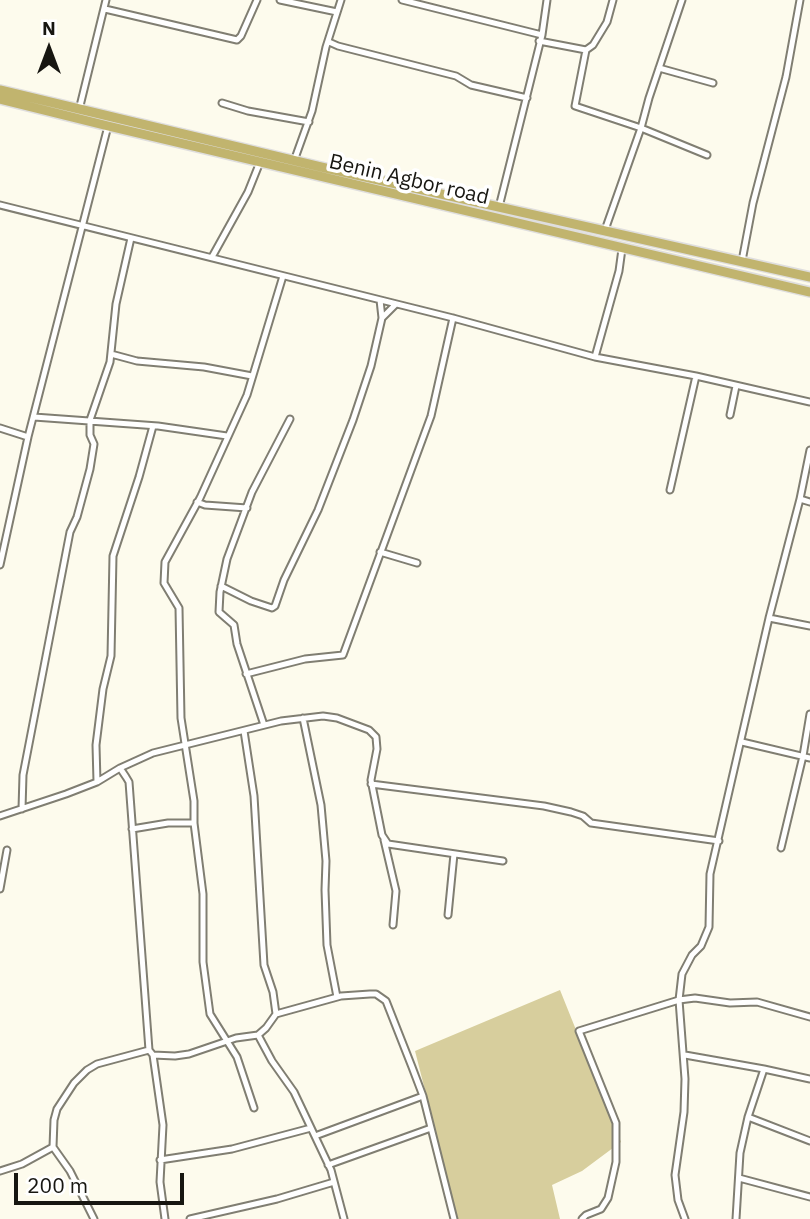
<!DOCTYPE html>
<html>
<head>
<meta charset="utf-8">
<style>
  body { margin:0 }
  #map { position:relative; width:810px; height:1219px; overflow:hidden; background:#fdfbed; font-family:"IBM Plex Sans",sans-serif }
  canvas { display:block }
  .north { position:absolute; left:14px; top:14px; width:70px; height:70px; -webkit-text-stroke:5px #fff; paint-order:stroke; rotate:0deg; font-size:19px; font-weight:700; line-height:28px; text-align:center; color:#171611 }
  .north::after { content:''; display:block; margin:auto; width:24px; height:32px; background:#171611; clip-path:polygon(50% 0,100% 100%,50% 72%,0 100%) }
  .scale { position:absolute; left:14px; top:1173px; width:170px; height:32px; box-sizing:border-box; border:4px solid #171611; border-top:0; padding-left:9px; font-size:21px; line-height:24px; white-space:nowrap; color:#171611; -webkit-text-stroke:5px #fff; paint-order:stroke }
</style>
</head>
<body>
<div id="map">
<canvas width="810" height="1219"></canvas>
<div class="north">N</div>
<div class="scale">200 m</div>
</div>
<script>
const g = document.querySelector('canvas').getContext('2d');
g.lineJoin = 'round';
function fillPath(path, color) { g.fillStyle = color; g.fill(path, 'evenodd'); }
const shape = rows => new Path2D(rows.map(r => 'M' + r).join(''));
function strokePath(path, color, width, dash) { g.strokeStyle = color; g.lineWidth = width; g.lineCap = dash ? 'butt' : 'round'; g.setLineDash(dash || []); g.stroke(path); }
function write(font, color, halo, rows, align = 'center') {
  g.font = font + ' "IBM Plex Sans",sans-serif'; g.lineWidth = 7; g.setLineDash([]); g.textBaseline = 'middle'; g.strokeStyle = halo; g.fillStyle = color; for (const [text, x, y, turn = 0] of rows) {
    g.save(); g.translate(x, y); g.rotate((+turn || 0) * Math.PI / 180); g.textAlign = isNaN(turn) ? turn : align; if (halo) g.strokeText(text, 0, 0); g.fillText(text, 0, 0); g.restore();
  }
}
fillPath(shape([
  [560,990,621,1142,582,1171,552,1185,560,1219,458,1219,415,1051]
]), '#d7ce9d');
const street = shape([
  [280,0,337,12],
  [402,0,542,35],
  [613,0,607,22,593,45,586,50,575,106,641,128,707,155],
  [105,9,237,40,241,36,257,0],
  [539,41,586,50],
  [329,42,338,46,456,76,471,85,527,98],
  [659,68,713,83],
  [222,103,248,111,309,122],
  [79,110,106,0],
  [294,161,312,111,326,47,341,0],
  [0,205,453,318,595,357,696,376,810,402],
  [499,207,542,35,547,0],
  [605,230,641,128,649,98,682,0],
  [212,257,248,192,260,162],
  [742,261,753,203,786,77,800,0],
  [382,318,396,304],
  [111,354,137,361,204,367,252,376],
  [595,357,619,271,622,249],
  [730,415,736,386],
  [34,417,158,426,227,436],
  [0,428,28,437],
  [810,450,800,499,810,502],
  [670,490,696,376],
  [800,499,769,618,810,626],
  [197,502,205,505,247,508],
  [380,552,417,563],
  [0,565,28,437,108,126],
  [221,586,251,601,272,608,275,606,284,580,318,510,353,420,371,366,382,318,380,300],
  [246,674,305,659,343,655,431,416,453,318],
  [303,718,321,805,326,861,325,890,327,945,337,997],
  [264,725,237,644,234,625,219,612,220,592,227,559,252,492,290,419],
  [244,731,254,796,264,965,273,992,276,1014],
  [742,742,810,758],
  [120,768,153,753,281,721,323,716,337,718,369,730,376,737,377,749,371,780,382,835,388,844,503,861],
  [97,782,96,745,103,689,111,656,113,556,139,477,153,426],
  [371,784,544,806,571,812,583,816,591,823,719,841],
  [22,809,23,775,70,532,77,517,90,469,94,444,90,435,90,420,110,362,116,304,131,238],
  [0,816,66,794,97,782,120,768,126,777,129,782,149,1050],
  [194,823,203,894,203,962,210,1014,237,1057,254,1108],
  [132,829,168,823,194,823,194,801,181,718,179,608,164,583,165,562,200,498,247,395,283,276],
  [384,840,396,891,393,925],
  [781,848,803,756,810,714],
  [0,889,7,850],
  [448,915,454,854],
  [258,1035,272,1061,294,1092,331,1170,344,1219],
  [153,1055,163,1125,160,1182,165,1219],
  [685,1055,764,1069],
  [810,1079,764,1069,748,1117,810,1141],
  [315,1136,423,1096],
  [160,1160,232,1149,311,1128],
  [328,1165,431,1128],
  [0,1171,22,1164,53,1147],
  [739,1178,810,1197],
  [94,1219,70,1171,53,1147,54,1120,57,1109,74,1083,87,1070,97,1064,149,1050,153,1055,175,1056,189,1054,236,1038,258,1035,266,1028,276,1014,341,996,370,994,376,994,386,1001,412,1067,423,1096,454,1219],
  [190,1219,277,1199,334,1182],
  [582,1219,586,1215,601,1209,608,1198,616,1162,616,1123,579,1031,679,1000,682,974,692,955,701,946,709,927,710,874,769,618],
  [685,1219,678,1200,675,1175,684,1112,685,1079,679,1000,695,998,730,1003,757,1002,810,1017],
  [736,1219,740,1153,748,1117]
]);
const highway = shape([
  [0,90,321,167,810,277],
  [0,99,108,126,810,292]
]);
strokePath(street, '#807e72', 9);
strokePath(highway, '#dfdede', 12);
strokePath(street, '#fff', 5);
strokePath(highway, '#c1b46e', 9);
write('21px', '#171611', '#fff', [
  ["Benin Agbor road",409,180,13]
]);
</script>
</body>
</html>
